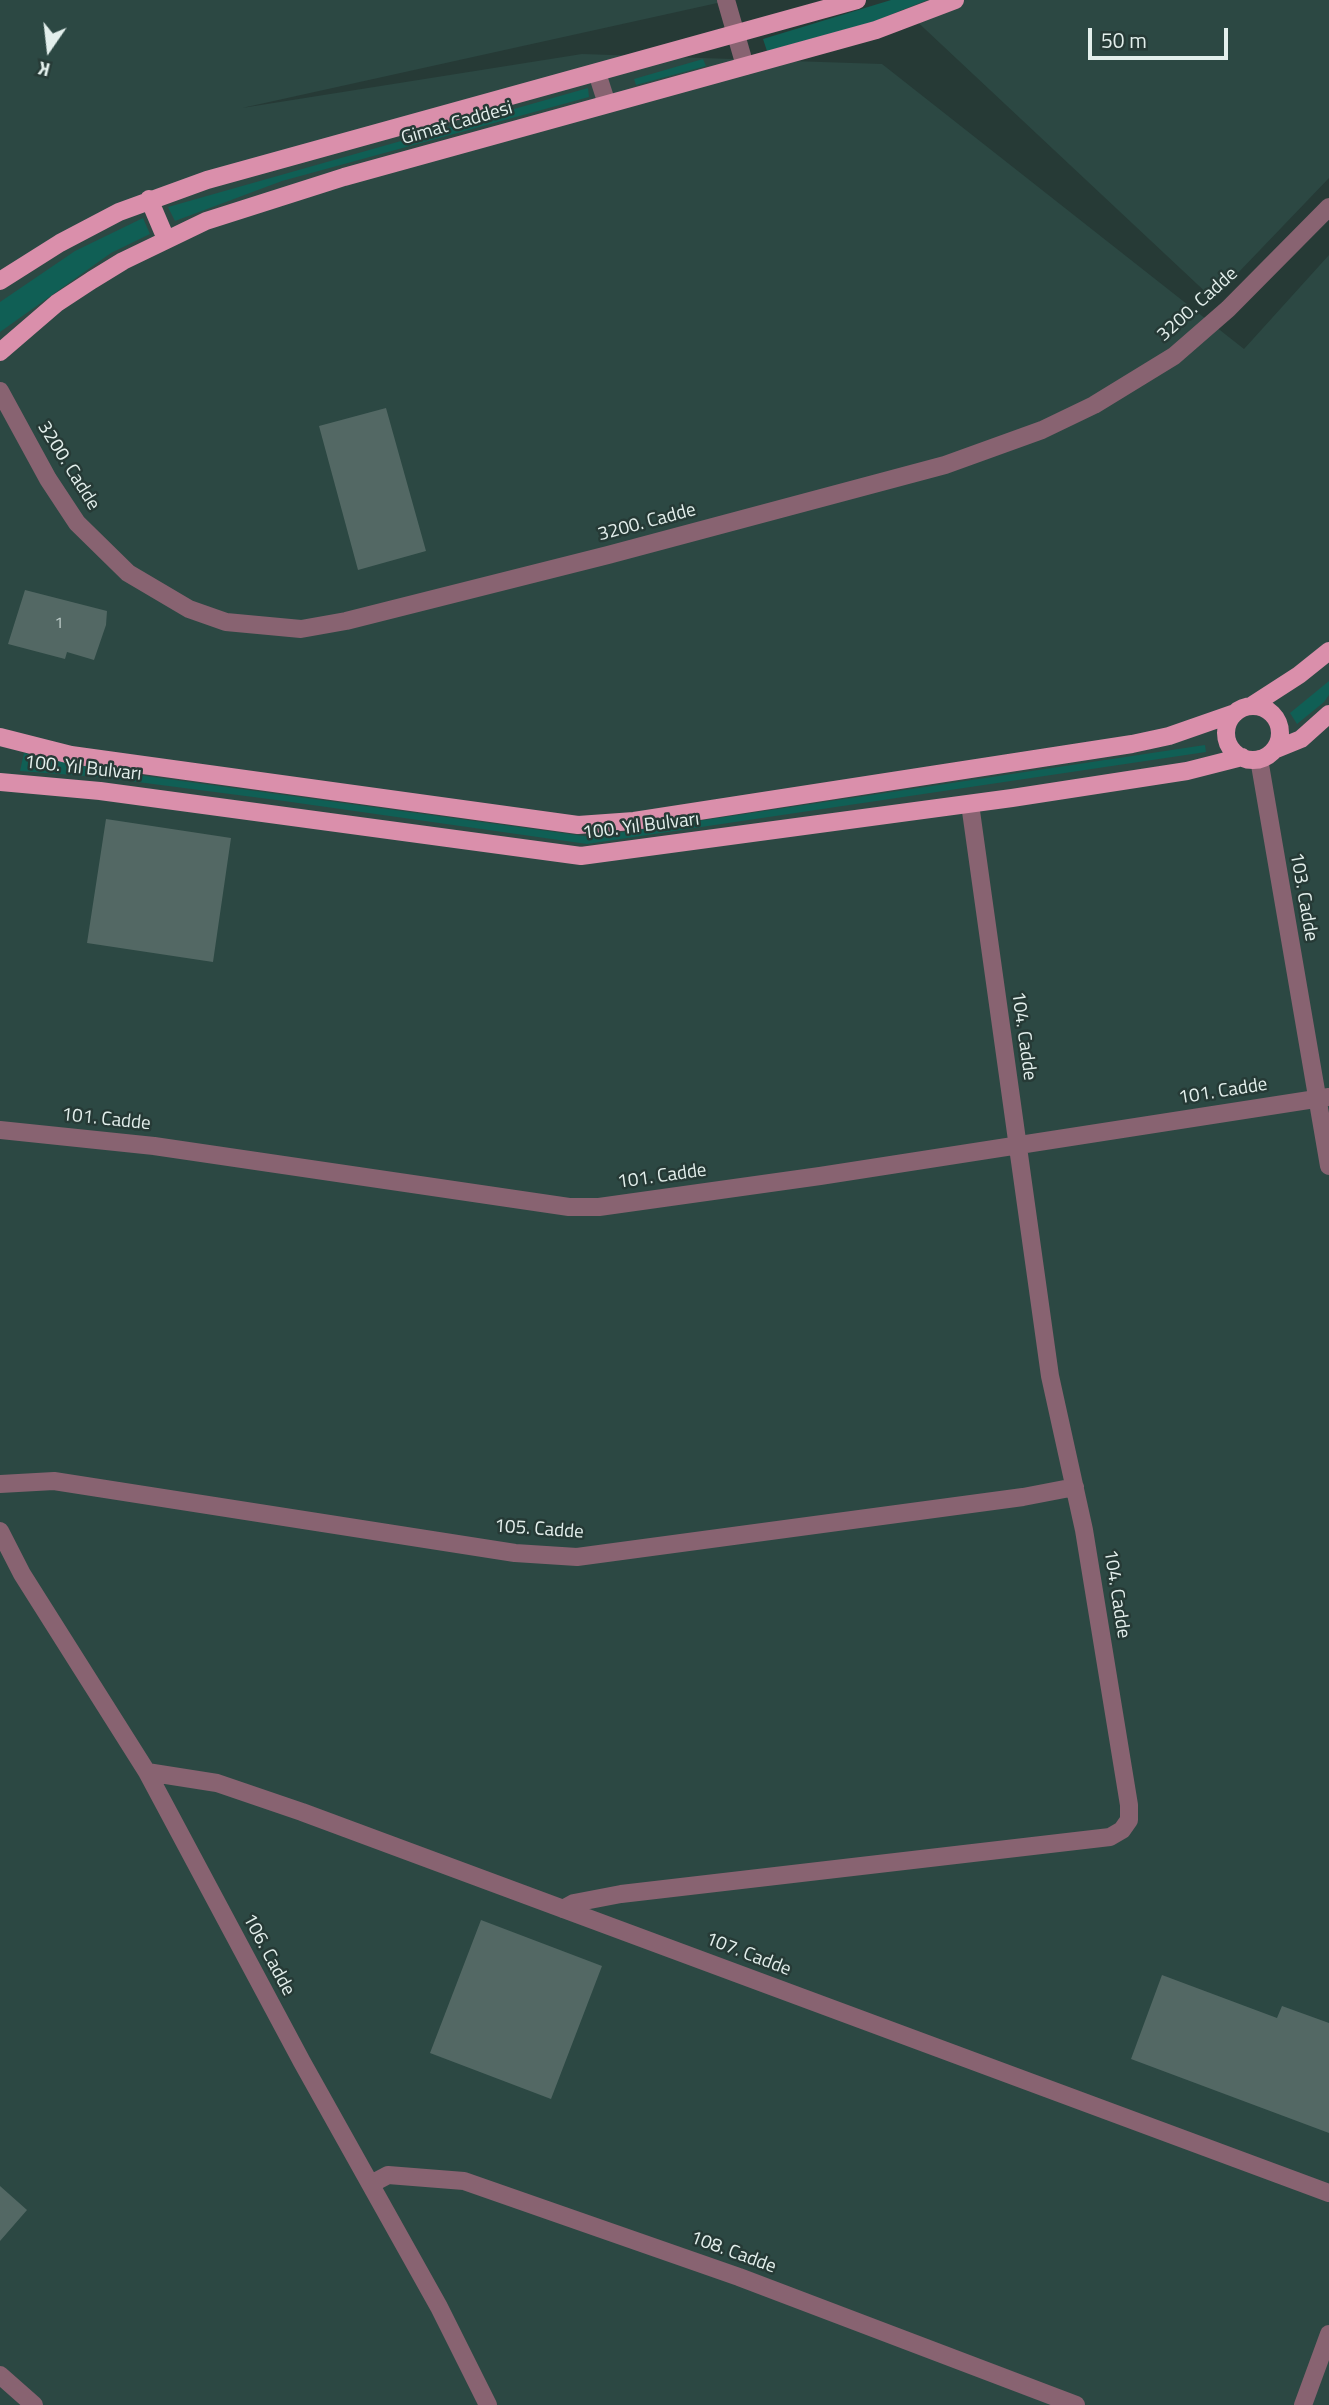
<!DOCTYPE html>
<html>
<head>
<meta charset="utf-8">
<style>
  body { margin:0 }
  #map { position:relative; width:1329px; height:2405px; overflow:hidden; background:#263a36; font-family:"Titillium Web",sans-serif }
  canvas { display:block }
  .north { position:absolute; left:14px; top:14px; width:70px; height:70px; -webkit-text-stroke:5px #263a36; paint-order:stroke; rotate:194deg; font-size:19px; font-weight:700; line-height:28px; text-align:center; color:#e3efec }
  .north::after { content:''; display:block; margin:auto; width:24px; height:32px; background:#e3efec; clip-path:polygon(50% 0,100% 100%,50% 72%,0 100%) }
  .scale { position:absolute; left:1088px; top:28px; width:140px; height:32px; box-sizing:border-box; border:4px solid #e3efec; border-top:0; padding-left:9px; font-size:21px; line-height:24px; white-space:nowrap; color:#e3efec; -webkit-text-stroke:5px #263a36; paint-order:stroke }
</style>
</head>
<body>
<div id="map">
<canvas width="1329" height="2405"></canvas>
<div class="north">K</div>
<div class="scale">50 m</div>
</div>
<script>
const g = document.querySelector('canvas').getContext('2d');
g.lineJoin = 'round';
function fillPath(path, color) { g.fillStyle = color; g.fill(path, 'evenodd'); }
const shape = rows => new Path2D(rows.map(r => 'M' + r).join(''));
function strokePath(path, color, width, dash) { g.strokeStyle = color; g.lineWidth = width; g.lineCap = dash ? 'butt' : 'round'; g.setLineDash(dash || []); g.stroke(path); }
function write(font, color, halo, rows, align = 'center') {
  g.font = font + ' "Titillium Web",sans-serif'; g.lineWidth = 5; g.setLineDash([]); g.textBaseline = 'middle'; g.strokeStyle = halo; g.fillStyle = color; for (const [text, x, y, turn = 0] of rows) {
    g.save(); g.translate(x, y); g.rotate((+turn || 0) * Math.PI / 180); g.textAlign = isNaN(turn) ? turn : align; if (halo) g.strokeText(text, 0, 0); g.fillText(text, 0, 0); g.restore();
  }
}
fillPath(shape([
  [0,0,731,0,242,108,582,54,882,64,1244,349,1329,255,1329,2405,0,2405],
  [894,0,1329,0,1329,178,1213,299]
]), '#2c4843');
fillPath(shape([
  [891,0,927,0,873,22,767,51,763,39],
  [703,59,706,66,636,85,634,79],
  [588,88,589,97,282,181,175,221,168,207],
  [143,218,150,234,111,253,0,332,0,302,75,251],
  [1329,681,1329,695,1324,702,1297,724,1290,713],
  [1205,745,1206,752,587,844,284,801,99,777,20,771,24,753,102,770,591,837]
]), '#105f55');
fillPath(shape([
  [386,408,426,551,358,570,319,426],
  [25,590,107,611,106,625,94,660,67,652,65,659,8,644],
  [106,819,231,838,213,962,87,943],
  [481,1920,602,1966,551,2099,430,2053],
  [1162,1975,1277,2018,1282,2006,1329,2023,1329,2133,1131,2059],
  [0,2186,27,2210,0,2241]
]), '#536864');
strokePath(shape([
  [726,0,745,66],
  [597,73,607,104],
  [0,391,48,479,77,523,128,573,189,609,226,622,301,629,346,621,608,555,945,465,1042,430,1094,405,1174,356,1228,309,1329,207],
  [1259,759,1329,1166],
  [0,1130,154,1146,569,1207,599,1207,820,1176,1329,1097],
  [0,1484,54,1481,515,1553,577,1557,1023,1497,1075,1487],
  [0,1531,22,1574,147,1772,302,2062,439,2307,488,2405],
  [147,1772,217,1783,302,1812,1329,2193],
  [563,1909,574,1903,621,1894,1110,1837,1122,1830,1129,1820,1129,1805,1084,1530,1050,1376,970,804],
  [371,2184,388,2175,464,2181,739,2277,1076,2405],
  [0,2375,34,2405],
  [1303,2405,1329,2334]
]), '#886371', 18);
strokePath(shape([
  [149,199,166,239],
  [0,281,60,243,119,212,207,180,857,0],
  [0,352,57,303,92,280,123,261,206,221,344,177,876,30,955,0],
  [1251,706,1299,675,1329,651],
  '1226 733a27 27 0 1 1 54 0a27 27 0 1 1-54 0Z',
  [0,737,71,755,578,825,634,821,1132,744,1169,736,1235,713],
  [1274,750,1301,739,1329,714],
  [0,782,100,791,581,856,1012,798,1187,771,1242,757]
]), '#da8fab', 18);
write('16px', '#bfcdca', null, [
  ["1",59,624]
]);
write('19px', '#e3efec', '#263a36', [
  ["Gimat Caddesi",457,124,-16],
  ["3200. Cadde",1198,305,-42],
  ["3200. Cadde",68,466,58],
  ["3200. Cadde",647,523,-15],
  ["100. Yıl Bulvarı",83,769,6],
  ["100. Yıl Bulvarı",641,827,-7],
  ["103. Cadde",1303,897,80],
  ["104. Cadde",1023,1036,82],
  ["101. Cadde",1223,1092,-9],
  ["101. Cadde",106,1120,6],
  ["101. Cadde",662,1177,-8],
  ["105. Cadde",539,1530,4],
  ["104. Cadde",1116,1594,81],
  ["106. Cadde",268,1955,62],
  ["107. Cadde",748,1955,21],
  ["108. Cadde",733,2253,20]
]);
</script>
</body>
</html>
